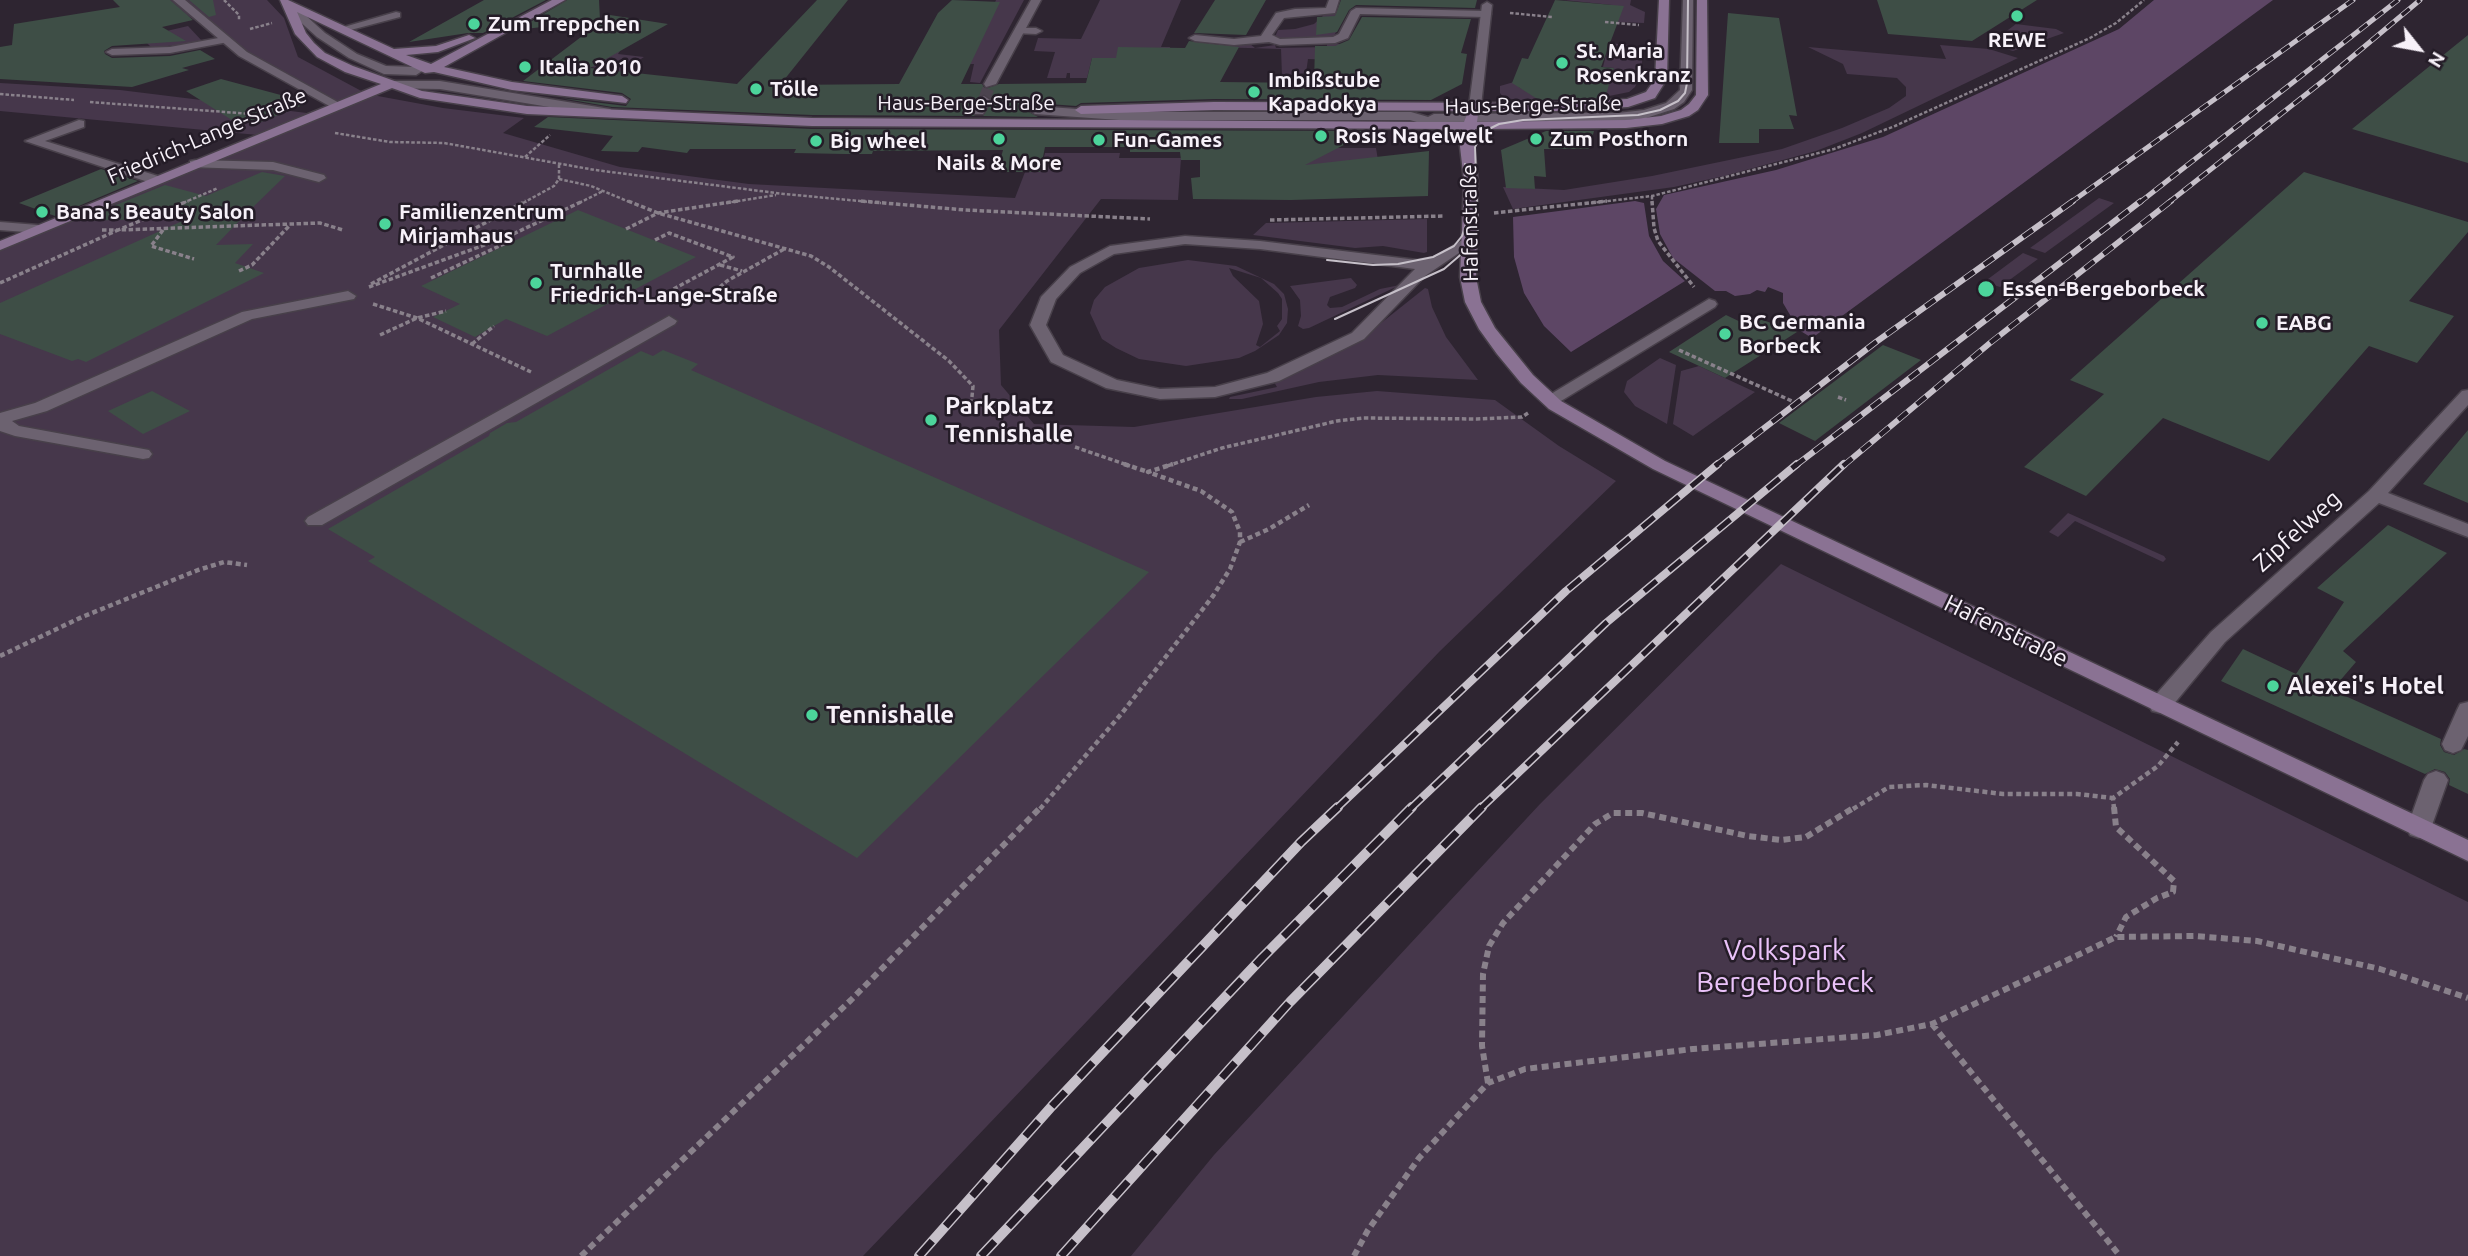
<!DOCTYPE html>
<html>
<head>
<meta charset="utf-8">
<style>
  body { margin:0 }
  #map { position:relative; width:2468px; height:1256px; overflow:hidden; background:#2e2531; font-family:Ubuntu,sans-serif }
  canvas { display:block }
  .north { position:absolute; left:2384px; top:14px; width:70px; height:70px; -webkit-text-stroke:5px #241c27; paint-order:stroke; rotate:121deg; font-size:19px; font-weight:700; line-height:28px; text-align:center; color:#f7f1f9 }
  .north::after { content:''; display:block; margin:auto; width:24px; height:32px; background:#f7f1f9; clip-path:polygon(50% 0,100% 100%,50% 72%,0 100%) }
</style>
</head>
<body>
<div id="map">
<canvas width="2468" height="1256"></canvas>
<div class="north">N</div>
</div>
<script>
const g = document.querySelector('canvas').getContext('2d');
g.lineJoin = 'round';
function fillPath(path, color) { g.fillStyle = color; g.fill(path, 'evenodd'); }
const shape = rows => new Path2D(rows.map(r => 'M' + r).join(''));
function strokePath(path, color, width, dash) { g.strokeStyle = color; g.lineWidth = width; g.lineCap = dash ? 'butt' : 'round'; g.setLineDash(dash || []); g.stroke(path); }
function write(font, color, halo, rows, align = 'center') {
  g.font = font + ' Ubuntu,sans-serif'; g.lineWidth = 5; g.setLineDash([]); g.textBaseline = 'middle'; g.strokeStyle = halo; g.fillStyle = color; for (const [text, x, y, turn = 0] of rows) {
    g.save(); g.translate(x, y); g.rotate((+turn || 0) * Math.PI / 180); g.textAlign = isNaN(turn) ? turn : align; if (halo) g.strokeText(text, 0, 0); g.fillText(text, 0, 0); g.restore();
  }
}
fillPath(shape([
  [169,0,267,0,284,18,298,57,367,94,443,108,524,118,503,133,620,167,749,184,1015,198,1025,172,1040,172,1045,153,1120,153,1119,158,1181,158,1178,200,1101,199,999,330,1001,385,1034,424,1134,427,1316,397,1377,391,1495,400,1559,446,1616,481,1440,651,863,1256,0,1256,0,246,258,135,0,111,0,83,120,90,315,114,336,106,264,67,217,33,186,15],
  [996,0,1024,0,980,83,970,82,974,64,930,64,992,9],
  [1100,0,1181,0,1161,47,1170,47,1169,55,1137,58,1092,58,1087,78,1070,78,1070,73,1067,73,1066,78,1047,78,1055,52,1034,51,1038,38,1081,39],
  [1563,0,1631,0,1630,5,1645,12,1644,23,1617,22,1612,5],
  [1321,13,1338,13,1337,30,1334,36,1282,39,1275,37,1278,30,1295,29,1314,24,1323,16],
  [2016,24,2056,29,2064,33,2013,51,1989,44],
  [188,26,203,42,159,47,151,47,145,41,158,33],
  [1609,43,1638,46,1643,50,1641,74,1635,87,1629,92,1594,99,1516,100,1503,97,1500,93,1500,86,1514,82,1520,88,1531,90,1609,84,1614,68,1603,67],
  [1220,44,1250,44,1255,48,1275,45,1276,48,1327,47,1327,44,1341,44,1335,60,1308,59,1306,73,1282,76,1281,49,1215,47],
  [1940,45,1989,49,2018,58,1862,133,1816,151,1724,176,1674,187,1513,209,1503,187,1564,190,1652,176,1782,149,1842,128,1889,108,1906,96,1906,87,1897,78,1847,74,1843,64,1808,47,1946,59],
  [620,51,618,54,644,57,621,72,580,65],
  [1286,148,1376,148,1378,160,1303,167],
  [2099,198,2114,203,2045,253,2030,248],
  [1427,219,1427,252,1424,253,1383,246,1355,248,1253,235,1266,223],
  [2023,253,2038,259,2000,287,1984,282],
  [1188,260,1236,266,1274,284,1284,294,1288,309,1287,323,1279,335,1255,351,1239,358,1186,366,1139,359,1116,348,1102,339,1090,313,1094,300,1105,287,1139,268],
  [1229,268,1261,278,1278,293,1282,299,1282,319,1277,326,1280,331,1260,347,1256,345,1263,324,1259,301,1233,276],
  [1351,278,1357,285,1355,288,1330,297,1327,305,1330,308,1342,307,1380,289,1400,285,1309,328,1303,329,1298,326,1301,316,1300,300,1290,286],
  [1425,288,1428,289,1432,307,1446,337,1478,380,1378,375,1319,382,1242,399,1229,399,1230,397,1277,387,1274,382,1376,327],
  [1660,358,1676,365,1667,424,1635,406,1624,392,1627,381],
  [1699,366,1755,392,1693,436,1673,424,1681,371],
  [2068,513,2164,556,2166,559,2163,562,2075,521,2058,537,2049,532],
  [1781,564,2468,902,2468,1256,1131,1256,1214,1155,1540,804]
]), '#46374b');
fillPath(shape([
  [2154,0,2273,0,1812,338,1789,324,1793,320,1783,303,1783,293,1768,287,1765,292,1757,290,1750,294,1735,296,1726,291,1715,291,1673,258,1660,234,1656,209,1664,195,1776,170,1883,137,2119,29],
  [1635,201,1644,203,1649,236,1663,261,1685,281,1571,352,1544,326,1524,293,1514,257,1513,217]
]), '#5d4665');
fillPath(shape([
  [113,0,170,0,193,20,162,27,186,41,112,46,104,51,105,54,112,58,170,56,200,50,215,59,182,68,189,70,132,87,0,79,0,47,12,45,14,24,120,7],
  [189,0,213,0,216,15,209,17],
  [484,0,546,0,483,33,468,33,409,42],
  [567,0,599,0,600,20,517,30],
  [817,0,848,0,780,85,899,84,938,13,952,0,1000,2,961,84,982,84,985,89,999,84,1086,83,1092,58,1116,58,1118,47,1185,48,1189,41,1239,47,1220,82,1314,83,1315,46,1335,46,1349,40,1362,17,1471,19,1461,53,1467,54,1462,84,1431,100,1214,99,1081,103,1076,106,1035,103,1027,111,1038,117,983,116,993,99,983,94,976,99,971,110,975,116,812,115,612,107,560,98,626,106,631,99,622,93,523,81,610,15,668,24,590,68,737,84],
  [1215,0,1266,0,1246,35,1194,33],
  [1341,0,1477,0,1475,8,1356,5,1349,10,1337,32,1316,35,1317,17,1335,16],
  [1555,0,1624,6,1601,67,1614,68,1605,98,1539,100,1512,83,1522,58,1528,59],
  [1877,0,2037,0,1972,41,1888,34],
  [1728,13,1779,18,1797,116,1789,115,1794,129,1759,129,1759,143,1719,143],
  [2468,35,2468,163,2352,129],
  [221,79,292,98,286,101,303,105,256,124,241,119,235,122,186,91],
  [548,117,812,129,1371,131,1305,165,1429,151,1428,196,1291,200,1193,199,1191,178,1200,177,1200,160,1181,160,1180,152,1130,152,1130,147,1045,147,1040,172,997,172,1003,150,873,151,872,154,845,154,794,153,796,149,690,149,687,153,642,147,638,152,601,151,613,136,534,127],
  [1546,131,1594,131,1589,149,1544,149,1546,177,1534,176,1535,189,1506,188,1501,150],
  [101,169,138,181,55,216,19,203],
  [262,172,285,176,251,209,251,216,244,216,216,245,253,244,235,263,264,273,86,362,78,359,72,361,0,334,0,303,189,218,76,221,165,185,206,196],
  [2304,172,2468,222,2468,232,2409,301,2454,316,2417,363,2369,346,2269,461,2163,418,2086,496,2024,467,2104,394,2070,380],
  [578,210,696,257,547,336,506,319,475,337,433,317,460,304,421,286],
  [1726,315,1747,325,1757,318,1797,332,1725,378,1669,352],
  [1883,345,1921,360,1815,441,1779,423],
  [663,350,698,364,691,370,1149,572,857,858,368,561,375,557,328,529,489,436,490,433,507,423,516,422,641,351,653,356],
  [152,391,190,411,143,434,108,411],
  [2468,430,2468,503,2423,484],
  [2388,525,2447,553,2343,651,2356,662,2332,690,2441,739,2440,745,2444,752,2454,755,2464,749,2468,750,2468,794,2449,785,2450,779,2445,772,2435,769,2425,774,2221,681,2243,649,2296,674,2344,602,2317,588]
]), '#3e4e46');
strokePath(shape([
  [984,100,990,84]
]), '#4c444f', 12, [12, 6]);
const lane = shape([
  [1329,0,1339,0,1335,13,1284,18,1272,35,1280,39,1333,37,1339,34,1351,11,1356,8,1485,11,1491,14,1485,17,1360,14,1348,38,1335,43,1280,45,1269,42,1234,45,1195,41,1189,38,1195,35,1234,39,1261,36,1276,13,1295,9,1326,8,1329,0],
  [1683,0,1693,0,1692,90,1684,102,1674,109,1646,118,1618,121,1445,122,1471,135,1471,141,1466,142,1437,128,1410,120,1119,120,1035,114,1029,110,1035,106,1119,112,1411,112,1428,117,1434,114,1618,113,1644,110,1666,103,1680,90,1683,0],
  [285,4,293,4,325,33,357,54,386,66,416,67,422,71,416,75,384,74,349,58,317,37,285,8,285,4],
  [396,12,400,13,400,17,343,32,337,29,396,12],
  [1019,28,1036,28,1042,31,1036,34,1015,33,1015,29,1019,28],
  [224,37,228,38,228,42,170,53,112,55,106,52,112,49,170,47,224,37],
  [389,81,440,81,610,109,616,113,610,117,440,89,385,88,383,85,389,81],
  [79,120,84,121,84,127,45,141,161,177,161,183,151,183,25,141,79,120],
  [195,160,273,162,324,175,326,178,319,182,273,170,190,167,190,161,195,160],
  [1470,235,1477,239,1475,242,1425,276,1364,339,1279,381,1215,397,1160,399,1106,388,1051,362,1030,325,1041,297,1070,267,1110,246,1185,236,1260,241,1417,260,1436,257,1470,235],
  [1185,244,1260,249,1415,269,1352,333,1267,373,1215,387,1160,389,1117,380,1063,355,1046,325,1056,299,1080,273,1114,254,1185,244],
  [348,291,356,296,354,299,252,319,47,411,12,421,19,426,149,450,152,454,149,458,143,459,15,436,0,431,0,413,35,403,242,312,348,291],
  [669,316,677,321,675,324,322,525,308,525,305,521,308,517,669,316],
  [2468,702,2468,736,2461,750,2453,753,2445,750,2442,744,2457,710,2460,704,2468,702],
  [2436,771,2444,774,2448,780,2431,828,2428,835,2419,838,2410,835,2407,828,2424,780,2428,774,2436,771]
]);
const street = shape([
  [173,0,185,0,247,52,343,105,337,109,333,108,239,56,173,0],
  [1031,0,1041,0,996,84,986,87,984,84,1031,0],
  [1487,2,1492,5,1481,106,1475,110,1469,106,1482,5,1487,2],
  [984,96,990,100,985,111,983,114,975,114,973,111,978,100,984,96],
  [0,222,38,225,45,229,38,233,0,230,0,222],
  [1709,299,1715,301,1717,304,1715,307,1556,404,1550,405,1541,400,1709,299],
  [2468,390,2468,405,2388,493,2468,524,2468,537,2379,503,2225,642,2168,711,2160,713,2152,711,2149,705,2152,699,2211,632,2369,491,2462,391,2468,390]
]);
const secondary = shape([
  [280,0,288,0,394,49,436,46,469,35,475,38,438,52,406,55,431,64,552,0,565,0,444,67,512,82,622,96,628,100,626,103,512,90,434,72,425,73,297,12,306,33,314,43,325,53,353,66,422,91,527,106,812,118,1424,122,1464,122,1468,112,1472,111,1478,115,1477,122,1626,120,1661,116,1681,110,1689,104,1696,95,1697,0,1707,0,1708,95,1698,110,1689,116,1662,124,1626,128,1475,129,1473,138,1478,181,1476,277,1481,302,1495,328,1533,375,1561,401,1665,461,2468,840,2468,861,1653,469,1549,409,1521,383,1497,354,1479,329,1465,302,1460,277,1464,181,1459,138,1462,129,812,126,527,114,420,98,392,88,0,250,0,241,381,84,345,72,317,57,295,34,280,0],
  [1659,0,1669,0,1667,79,1655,98,1628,107,1557,111,1214,110,1081,114,1075,110,1081,106,1214,102,1557,103,1627,99,1646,92,1655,79,1659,0]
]);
strokePath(lane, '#48404a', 3);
strokePath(street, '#48404a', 3);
strokePath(secondary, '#48404a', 3);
strokePath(shape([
  [224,0,239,15,239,20],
  [1510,13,1552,17],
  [1605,22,1639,25],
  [250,29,272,23],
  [0,94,74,100],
  [90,102,252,114],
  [335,133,390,142,444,143,595,170,784,194,881,203],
  [525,157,550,135],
  [559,179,591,186,632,203],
  [1652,196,1652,203],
  [183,203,218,188],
  [523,203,554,186,559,179,559,164],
  [579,203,603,191],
  [726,203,776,195],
  [1591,203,1652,196,1834,149,1895,126,2090,38,2116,23,2144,0]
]), '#89818b', 2.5, [3.5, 2]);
strokePath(shape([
  [628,201,658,213,811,256,829,267,949,361,973,386,971,407],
  [861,201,965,210,1150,219],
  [1652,201,1654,228,1658,241,1694,287],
  [1494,213,1607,201],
  [1270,220,1444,216],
  [626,229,658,213,738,201],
  [102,230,118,230,188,201],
  [163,230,151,246,194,259],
  [655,240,669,233,733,257,655,299],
  [720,265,742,271],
  [239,271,252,265,290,225],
  [431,278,512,240,509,236],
  [0,283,118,230,320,223,343,230],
  [371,284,526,201],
  [369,287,509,236,583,201],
  [709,296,727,281,786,248],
  [373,304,417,318,531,372],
  [380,335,417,318,446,311],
  [472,344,494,326],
  [1679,350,1794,402],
  [1838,397,1846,400],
  [1075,447,1130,466],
  [1167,466,1222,448,1337,421,1363,418,1477,419,1522,417,1528,413]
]), '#89818b', 3.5, [4.5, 2.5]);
strokePath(shape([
  [1124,464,1148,472],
  [1240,542,1269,529,1309,505],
  [0,656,82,617,198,570,224,562,247,565],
  [1040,809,1122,713,1213,596,1230,569,1240,542,1240,532,1232,512,1201,491,1148,472,1173,464],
  [1853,809,1889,787,1926,785,2003,794,2077,794,2113,798],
  [2114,809,2113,798,2158,766,2178,742]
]), '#89818b', 4.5, [5, 3.5]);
strokePath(shape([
  [2114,807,2116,827,2174,881,2173,892,2157,898,2126,917,2116,937],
  [1932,1024,2120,1256],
  [1488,1083,1482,1046,1483,974,1489,946,1503,923,1595,824,1613,813,1642,813,1748,836,1781,840,1806,837,1855,807],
  [581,1256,851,1000,1041,807],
  [1354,1256,1368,1230,1419,1158,1488,1083,1525,1069,1693,1049,1877,1035,1932,1024,2116,937,2195,936,2257,941,2380,969,2468,998]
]), '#89818b', 6, [7, 4.5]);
fillPath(lane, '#6c6270');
fillPath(street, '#6c6270');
fillPath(secondary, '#8a7293');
strokePath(shape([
  [1327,260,1373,265,1398,264,1433,257,1454,246,1462,236,1466,224,1465,164],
  [1335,319,1444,269,1472,245,1478,229,1475,147,1483,132,1499,124,1523,120,1638,115,1660,110,1678,101,1685,93,1687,83,1688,0]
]), '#c6c0c9', 2);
const railFar3 = shape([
  [2070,203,2353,0],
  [2139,203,2398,0],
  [2168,203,2328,77,2420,0]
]);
const railFar2 = shape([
  [1715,466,1876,342,2073,201],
  [1795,466,2141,201],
  [1843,466,1990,343,2171,201]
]);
const railFar1 = shape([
  [1336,809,1566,591,1718,464],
  [1410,809,1606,623,1797,464],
  [1480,809,1844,464]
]);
const rail = shape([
  [919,1256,1052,1106,1301,842,1338,807],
  [981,1256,1262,958,1412,807],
  [1061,1256,1290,1002,1482,807]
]);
strokePath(railFar3, '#c6c0c9', 5);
strokePath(railFar2, '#c6c0c9', 6);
strokePath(railFar1, '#c6c0c9', 8);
strokePath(rail, '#c6c0c9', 10);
strokePath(railFar3, '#241c27', 3.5, [10]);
strokePath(railFar2, '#241c27', 4.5, [12]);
strokePath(railFar1, '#241c27', 5, [16]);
strokePath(rail, '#241c27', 7, [20]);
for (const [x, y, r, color] of [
  [2017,16,7,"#4cd49b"],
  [474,24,7,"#4cd49b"],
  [1562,63,7,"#4cd49b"],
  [525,67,7,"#4cd49b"],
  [756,89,7,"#4cd49b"],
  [1254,92,7,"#4cd49b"],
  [1321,136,7,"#4cd49b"],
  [999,139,7,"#4cd49b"],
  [1536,139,7,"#4cd49b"],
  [1099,140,7,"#4cd49b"],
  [816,141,7,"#4cd49b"],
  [42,212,7,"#4cd49b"],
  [385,224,7,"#4cd49b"],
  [536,283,7,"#4cd49b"],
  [1986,289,9,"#4cd49b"],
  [2262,323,7,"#4cd49b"],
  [1725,334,7,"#4cd49b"],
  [931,420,7,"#4cd49b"],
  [2273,686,7,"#4cd49b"],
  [812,715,7,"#4cd49b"]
]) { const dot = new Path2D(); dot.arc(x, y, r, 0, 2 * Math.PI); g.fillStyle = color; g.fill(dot); strokePath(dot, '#241c27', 2.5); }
write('bold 21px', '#f7f1f9', '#241c27', [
  ["Zum Treppchen",488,24],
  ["REWE",2017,40,"center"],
  ["St. Maria",1576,51],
  ["Rosenkranz",1576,75],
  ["Italia 2010",539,67],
  ["Imbißstube",1268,80],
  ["Kapadokya",1268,104],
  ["Tölle",770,89],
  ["Rosis Nagelwelt",1335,136],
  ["Zum Posthorn",1550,139],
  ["Fun-Games",1113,140],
  ["Big wheel",830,141],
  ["Nails & More",999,163,"center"],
  ["Bana's Beauty Salon",56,212],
  ["Familienzentrum",399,212],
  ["Mirjamhaus",399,236],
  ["Turnhalle",550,271],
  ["Friedrich-Lange-Straße",550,295],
  ["Essen-Bergeborbeck",2002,289],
  ["BC Germania",1739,322],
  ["Borbeck",1739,346],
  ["EABG",2276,323]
], 'left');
write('21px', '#f7f1f9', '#241c27', [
  ["Haus-Berge-Straße",966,103],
  ["Haus-Berge-Straße",1533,105,-1],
  ["Friedrich-Lange-Straße",207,136,-23],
  ["Hafenstraße",1470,223,-91]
]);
write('bold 24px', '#f7f1f9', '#241c27', [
  ["Parkplatz",945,406],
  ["Tennishalle",945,434],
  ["Alexei's Hotel",2287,686],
  ["Tennishalle",826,715]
], 'left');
write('24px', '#f7f1f9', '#241c27', [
  ["Zipfelweg",2297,531,-42],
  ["Hafenstraße",2006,631,26]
]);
write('28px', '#eac2f9', '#241c27', [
  ["Volkspark",1785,951],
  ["Bergeborbeck",1785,983]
]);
</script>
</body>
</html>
